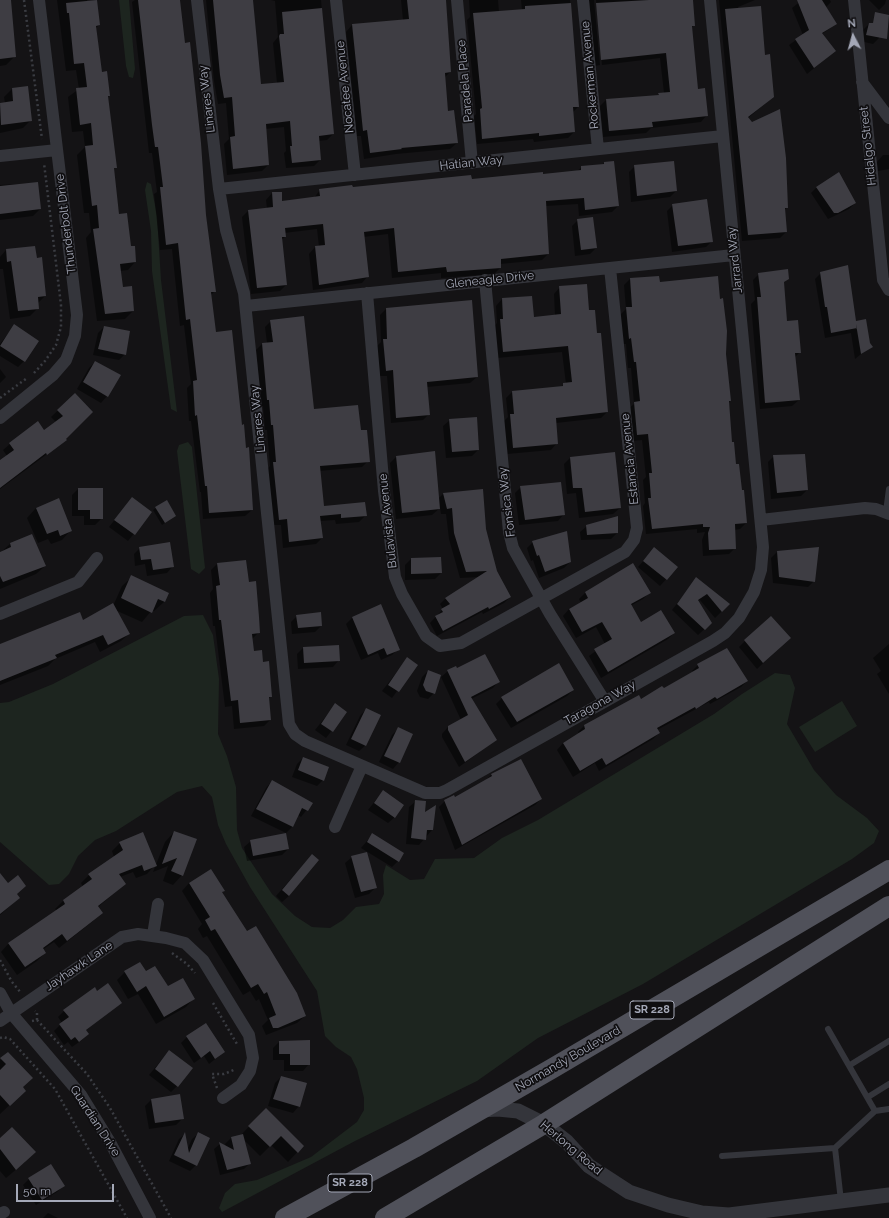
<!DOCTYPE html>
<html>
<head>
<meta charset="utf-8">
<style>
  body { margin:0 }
  #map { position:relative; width:889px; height:1218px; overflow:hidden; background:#141315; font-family:Raleway,sans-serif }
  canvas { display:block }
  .north { position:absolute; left:833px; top:16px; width:40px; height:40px; -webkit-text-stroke:3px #0f0e10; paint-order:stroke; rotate:354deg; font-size:11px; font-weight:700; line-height:16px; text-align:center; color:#a4a8b7 }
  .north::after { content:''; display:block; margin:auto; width:14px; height:18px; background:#a4a8b7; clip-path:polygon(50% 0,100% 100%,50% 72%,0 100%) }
  .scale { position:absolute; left:16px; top:1184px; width:98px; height:18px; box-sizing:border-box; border:2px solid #a4a8b7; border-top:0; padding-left:5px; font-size:12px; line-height:14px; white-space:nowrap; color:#a4a8b7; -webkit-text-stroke:3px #0f0e10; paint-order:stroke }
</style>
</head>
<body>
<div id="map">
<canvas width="889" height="1218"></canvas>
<div class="north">N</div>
<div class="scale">50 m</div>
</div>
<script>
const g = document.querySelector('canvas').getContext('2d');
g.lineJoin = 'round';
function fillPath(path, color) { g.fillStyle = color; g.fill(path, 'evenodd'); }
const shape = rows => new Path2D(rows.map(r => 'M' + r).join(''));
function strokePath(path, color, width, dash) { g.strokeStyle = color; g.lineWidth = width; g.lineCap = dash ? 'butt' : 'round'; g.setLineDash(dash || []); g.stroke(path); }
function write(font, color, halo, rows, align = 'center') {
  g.font = font + ' Raleway,sans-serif'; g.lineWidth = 3.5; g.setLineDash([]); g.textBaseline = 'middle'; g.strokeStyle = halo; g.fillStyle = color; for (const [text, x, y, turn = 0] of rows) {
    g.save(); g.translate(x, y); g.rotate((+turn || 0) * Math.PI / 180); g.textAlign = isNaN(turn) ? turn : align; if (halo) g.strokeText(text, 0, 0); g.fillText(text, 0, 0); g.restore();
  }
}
fillPath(shape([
  [119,0,129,0,135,69,133,78,129,77,126,66],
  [147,182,151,184,157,216,161,280,177,412,171,409,152,271,151,231,145,190],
  [188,442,192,447,205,568,199,574,191,569,177,451,179,445],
  [203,615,213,635,219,679,218,734,227,756,236,787,237,830,242,848,272,894,295,916,312,927,330,928,343,920,356,907,379,904,384,894,383,875,386,865,410,880,424,879,435,859,474,858,502,838,538,820,714,714,742,694,775,673,790,675,795,688,787,724,814,770,836,795,867,818,879,831,874,843,852,859,643,984,538,1038,477,1081,355,1141,222,1212,219,1208,225,1193,235,1184,257,1180,311,1157,357,1122,364,1110,364,1098,357,1069,351,1057,336,1047,325,1036,317,991,250,887,226,844,218,825,212,797,202,786,177,792,116,831,95,840,78,856,69,874,59,884,49,885,0,842,0,703,9,702,53,684,184,616],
  [842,701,857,726,815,752,799,727]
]), '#1d251f');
fillPath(shape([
  [0,0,9,0,15,56,6,65,0,66],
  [57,0,87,0,99,25,96,28,101,73,109,96,107,98,115,167,113,170,119,215,135,262,128,270,120,271,122,288,133,311,125,319,97,321,86,238,91,232,89,213,84,213,77,155,85,147,83,131,72,132,68,97,79,89,76,70,66,71],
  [135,0,179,0,215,291,211,295,215,333,252,510,245,516,203,519,201,492,200,492,191,421,189,421,187,388,191,384,184,325,180,326,172,249,160,250,154,194,157,192,152,153,149,153,132,2],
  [206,0,252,0,260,85,277,83,273,43,278,37,275,1,271,0,321,0,333,134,327,140,318,141,320,160,314,166,286,168,284,153,286,151,284,127,265,129,268,165,262,171,227,175,224,144,229,139,226,103,218,104,214,81],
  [401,0,443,0,450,72,444,78,448,112,457,143,450,149,396,154,364,159,361,136,357,136,346,32,352,25,403,20],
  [469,0,498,0,499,12,522,10,521,0,570,0,578,107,573,112,574,132,568,138,534,142,533,139,477,144,474,116,476,114,467,20,470,17],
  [589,0,594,0,600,65,595,66],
  [596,0,692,0,694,25,691,28,697,90,707,115,701,122,651,128,646,133,603,137,600,106,606,100,657,96,664,93,660,58,602,65],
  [719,0,755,0,738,7,745,23,764,56,773,97,748,118,787,207,784,211,786,232,780,238,742,241],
  [802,0,830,0,831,2,826,7,836,24,822,34,835,51,807,74,789,45,803,35,792,8],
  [869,0,886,0,885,4,879,10],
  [869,24,881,25,879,38,873,44,860,41,863,30],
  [27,87,31,120,23,128,0,133,0,104,5,103,4,97,12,89],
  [883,155,889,155,889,169,878,171,877,162],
  [604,163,618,206,612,212,579,216,578,204,546,206,548,254,542,260,500,264,500,268,494,274,441,278,441,273,392,278,388,234,363,237,368,276,362,283,313,290,309,254,315,247,319,247,317,229,284,233,285,237,281,240,286,285,280,291,251,294,242,217,248,211,267,209,266,200,272,193,282,202,314,198,320,190,542,175,576,172,582,167,602,165],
  [635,166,676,191,670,197,631,202,629,172],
  [37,183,40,209,33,216,0,220,0,185],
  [817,187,855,203,849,209,828,219,811,193],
  [673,205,712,241,706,247,672,252,667,211],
  [578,220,596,248,590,254,575,256,572,226],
  [6,250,45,296,38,303,38,308,30,316,10,319,3,269,0,269,0,257],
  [821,273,871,346,855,359,851,333,825,338,815,279],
  [759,274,788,278,783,283,786,322,800,352,794,358,799,400,792,406,760,409,751,304,755,300,753,280],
  [630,279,659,283,725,354,730,401,729,403,731,443,746,523,740,529,734,530,735,548,729,554,703,556,702,540,705,532,697,533,697,529,646,534,643,506,645,503,643,480,646,477,642,440,631,441,628,409,634,404,631,368,628,368,626,344,623,344,620,315,626,309,624,285],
  [560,287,588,311,596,334,607,412,601,418,556,423,557,443,551,450,507,454,504,421,508,417,506,398,512,392,560,387,566,384,562,352,497,358,494,326,497,323,496,306,502,299,533,318,555,316,554,294],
  [471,301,477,377,470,383,427,387,429,414,423,420,391,423,387,376,380,376,377,346,381,342,380,315,386,309],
  [271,321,313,410,360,431,368,461,362,467,319,471,323,507,366,515,359,522,336,524,335,520,320,521,322,538,316,544,283,548,281,525,273,525,267,469,270,466,267,430,265,430,263,406,261,406,256,350,262,344,267,343,265,327],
  [14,326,24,361,18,367,0,356,0,344],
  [104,327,125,354,119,360,93,355,98,333],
  [95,362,107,396,101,403,77,389,89,368],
  [0,369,6,377,0,383],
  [75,394,66,440,0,489,0,463,7,456,3,450,10,444,44,431,56,422,51,417],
  [450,420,478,450,472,456,446,458,443,426],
  [434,452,438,499,443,494,485,529,496,571,510,597,504,603,483,614,482,612,437,636,430,623,443,609,440,604,446,598,480,577,460,578,449,539,446,514,441,514,440,508,432,515,396,519,390,463,396,457],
  [774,456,807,490,801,496,771,499,768,462],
  [570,458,620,508,613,514,579,518,576,493,567,494,564,464],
  [521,487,564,514,558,521,519,525,515,493],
  [78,489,102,518,95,525,84,525,84,516,72,516,72,495],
  [132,498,151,512,128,541,109,527],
  [167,501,175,516,162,525,153,510],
  [36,508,71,530,62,540,51,544,48,539,38,543,27,518],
  [587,526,617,533,611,539,581,540,580,532],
  [31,535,45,566,36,574,0,589,0,553,10,544],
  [533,542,570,562,564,568,539,578,533,560,531,561,527,548],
  [140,548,173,566,167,573,147,576,145,564,135,566,134,554],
  [654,549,677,567,660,586,638,567],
  [777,552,814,581,808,587,773,583,771,558],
  [411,559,441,573,435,579,405,580,405,565],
  [217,564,248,583,259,632,252,639,253,652,262,663,271,696,268,699,270,720,264,726,234,729,232,706,225,707,215,626,213,626,210,593,213,589,211,570],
  [633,565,650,592,643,599,630,606,640,623,674,633,668,639,601,678,589,656,605,644,596,627,576,638,563,616,569,609,581,603,579,599,585,593],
  [132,577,168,593,164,602,154,611,152,610,142,622,115,610,129,634,121,641,100,652,95,642,55,659,48,666,0,685,1,644,79,614,82,621,113,606,122,586],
  [696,579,729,604,715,618,700,600,697,601,711,623,698,635,672,610],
  [381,606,398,649,392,655,381,660,378,653,361,660,346,624,352,618],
  [297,616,321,626,315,632,292,634,291,622],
  [745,641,783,644,757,669,739,647],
  [889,644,889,694,877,674,881,671,873,658],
  [303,648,339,660,333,667,298,669,297,654],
  [407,659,416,665,392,698,382,691],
  [698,665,747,681,741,687,710,704,709,702,657,730,659,733,653,739,599,771,595,763,573,777,557,750,563,743,579,734,578,732,584,726,638,696,641,700,663,689,693,672,692,671],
  [457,670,499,681,493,688,471,699,496,740,459,767,442,737,442,734,448,727,461,720,441,677,448,671],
  [428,671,434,693,428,699,420,697,417,691,422,677],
  [573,690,567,696,511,728,496,704,502,698],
  [335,705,346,712,326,738,315,730],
  [366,709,366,745,359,751,346,745,360,716],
  [398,729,399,762,393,769,379,762,392,735],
  [303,758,323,780,317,786,292,777,297,764],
  [521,760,541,799,535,805,455,850,439,807,445,801,455,798,484,782,491,775],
  [272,781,312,803,301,817,298,815,292,827,286,833,251,816,266,788],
  [383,791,395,817,388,823,368,810],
  [416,801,432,830,419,845,406,844,409,807],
  [174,832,182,875,173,885,163,881,168,866,153,872,165,842],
  [372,835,398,861,392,867,361,848],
  [251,841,288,849,282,855,247,861,244,847],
  [120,843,155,865,147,874,136,878,133,872,120,877,125,884,98,907,102,913,93,921,59,948,54,942,42,950,45,953,37,961,17,975,1,952,9,943,57,911,55,909,63,901,83,887,81,883,89,875,114,857,112,851],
  [312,855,289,896,282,902,276,896],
  [352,857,375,888,369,894,355,898,345,863],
  [0,874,19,898,0,915],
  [189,883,221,892,247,933,305,1016,297,1023,266,1035,262,1026,268,1020,259,999,256,1001,250,991,243,995,207,936,203,938,198,929,202,924,182,891],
  [125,972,146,973,168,988,194,998,186,1007,156,1024,138,994,128,999,117,980],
  [97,992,120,1003,85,1031,88,1034,82,1040,72,1047,68,1042,64,1045,54,1031,62,1023,58,1017,64,1011],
  [187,1037,224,1052,209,1064,204,1056,194,1063,181,1043],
  [279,1042,309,1064,303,1071,284,1071,284,1060,273,1060,273,1048],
  [169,1051,177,1086,171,1092,149,1075],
  [8,1053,22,1087,15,1100,0,1114,0,1060],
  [281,1077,299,1106,293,1113,268,1106,275,1083],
  [151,1100,182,1119,176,1125,149,1129,145,1106],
  [266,1109,303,1146,288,1162,271,1145,260,1156,244,1140,250,1163,244,1169,220,1175,214,1149,220,1144,226,1147,225,1144,231,1138,240,1136],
  [199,1133,196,1165,190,1171,169,1161,179,1139,185,1134,187,1150,192,1139],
  [0,1139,25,1162,6,1178,0,1171],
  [51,1165,64,1185,57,1192,36,1205,23,1185,29,1179],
  [48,1213,58,1218,43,1218]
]), '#0007');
fillPath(shape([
  [0,0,11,0,16,57,0,59],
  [97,0,100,25,96,26,102,72,107,71,110,96,108,96,117,168,114,168,119,214,127,213,131,246,135,246,136,262,120,264,123,287,132,286,134,311,105,314,93,229,99,228,97,205,92,206,85,146,93,145,91,123,80,125,76,88,87,87,84,63,74,64,69,13,67,13,66,3],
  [138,0,180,0,185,43,190,42,201,143,206,215,216,292,211,292,216,332,232,330,242,425,244,424,246,448,249,447,253,510,209,513,207,486,205,486,197,415,195,416,193,381,197,380,190,319,186,320,178,243,166,245,160,187,163,187,158,147,155,147,152,125],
  [213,0,253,0,261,84,284,82,279,36,280,34,284,34,282,12,322,8,334,134,319,136,321,160,292,163,290,146,292,146,290,121,266,124,269,165,233,169,230,137,235,136,232,97,224,98,220,75],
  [407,0,446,0,451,72,445,73,448,111,454,110,458,143,401,148,402,149,370,153,367,130,363,131,352,24,409,19],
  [649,0,693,0,695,26,692,26,698,89,705,88,708,116,652,122,653,127,609,131,606,99,659,95,658,93,670,92,666,53,601,60,596,3],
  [797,0,822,0,837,24,822,33,836,51,814,68,795,39,809,30],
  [571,3,579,107,573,107,575,132,539,136,539,133,482,139,480,109,482,108,473,13,525,9,525,6],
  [761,6,765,55,770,54,774,97,748,117,752,122,780,109,786,158,788,208,785,208,787,232,748,235,725,9],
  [875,12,889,15,887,39,866,35,869,23,873,23],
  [28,86,32,121,1,125,0,103,13,101,12,88],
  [614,161,619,206,585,210,584,198,546,201,549,254,501,259,501,268,447,272,446,267,398,272,394,228,364,232,369,277,319,285,315,246,325,245,323,224,285,228,286,237,282,237,287,285,257,288,248,210,273,207,272,192,282,192,282,201,320,196,319,189,352,185,353,187,471,175,472,179,543,172,543,174,581,170,581,166,604,164,604,162],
  [674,161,677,191,637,196,634,165],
  [839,172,856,203,838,213,834,213,816,187],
  [38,182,41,209,0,214,0,186],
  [707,199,713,242,678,246,672,204],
  [593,217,597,248,581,250,577,219],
  [35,246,37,258,42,257,46,296,38,297,39,309,18,311,11,261,7,262,6,249],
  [848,265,856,321,866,319,870,343,873,347,861,354,856,324,857,328,831,333,827,307,825,307,820,272],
  [788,269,789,279,784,282,787,321,798,320,801,353,795,353,800,400,765,403,757,297,761,297,758,273],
  [659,276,660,282,718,276,720,299,723,298,727,331,726,354,731,401,729,401,732,442,734,442,736,464,739,464,742,490,744,490,747,523,735,524,736,549,709,550,708,533,710,527,703,527,703,524,652,529,648,498,651,498,649,473,652,473,648,434,637,435,634,402,640,401,636,362,634,362,631,338,629,339,626,307,632,307,630,278],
  [587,284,589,310,595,310,597,333,601,333,608,412,556,418,558,444,513,448,510,414,514,414,512,391,563,386,563,383,572,382,568,346,503,352,500,319,503,319,502,298,532,296,534,317,561,314,559,286],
  [472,300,478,377,427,382,430,415,396,418,393,370,386,371,383,339,387,339,386,308],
  [304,316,314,409,358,405,361,430,367,430,370,462,320,466,324,506,365,502,367,516,341,518,341,514,320,516,323,538,289,542,287,519,279,520,273,462,276,462,273,425,271,425,269,400,267,400,262,343,273,342,270,320],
  [14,324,39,341,25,362,0,346],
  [104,326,130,331,126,355,98,349],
  [95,361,121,375,108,397,83,382],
  [75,393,93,412,66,439,67,440,47,455,46,453,0,488,0,460,14,450,9,443,38,421,44,430,63,416,57,410],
  [477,417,479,450,452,452,449,419],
  [435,451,440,509,402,513,396,456],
  [615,452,621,508,585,512,582,488,573,488,570,457],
  [805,454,808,490,777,493,773,455],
  [561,482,565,515,525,520,520,486],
  [78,488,103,488,103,519,90,519,90,510,78,510],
  [483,489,486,529,497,571,511,597,489,609,488,607,443,631,435,616,443,612,441,609,450,604,445,598,487,571,466,572,454,533,452,508,447,509,443,493],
  [132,497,152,512,135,535,114,520],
  [59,498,72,531,60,536,58,530,47,534,36,508],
  [167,500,176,516,165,523,155,507],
  [618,516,618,533,587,535,586,525],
  [567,531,571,562,545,572,539,555,537,556,532,541],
  [32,534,46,566,3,582,0,576,0,552,11,547,10,543],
  [170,542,174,567,153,570,151,559,141,560,139,547],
  [654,547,678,567,667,580,643,561],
  [819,547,815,582,779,577,777,551],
  [441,557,442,573,411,574,411,558],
  [246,560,249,582,256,581,259,617,260,633,252,634,254,651,262,650,263,662,269,661,272,697,269,697,271,720,240,723,238,700,231,701,221,620,219,620,216,586,220,585,217,563],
  [633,563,651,593,631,604,641,622,661,610,675,633,608,672,594,649,612,639,602,622,582,632,569,609,588,598,585,592],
  [131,575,169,593,165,602,158,599,152,613,121,598],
  [696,577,730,604,722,612,707,594,698,600,712,623,705,630,677,604],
  [113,603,130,634,108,645,103,635,55,655,57,658,0,681,0,644,80,612,83,620],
  [381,604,400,650,387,655,384,648,368,655,352,617],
  [321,612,322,626,298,628,296,615],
  [771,616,791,638,763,663,744,640],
  [339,645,340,661,304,663,303,647],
  [727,648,748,681,717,699,715,697,696,709,695,707,657,728,660,733,606,765,602,758,580,771,563,743,585,729,584,725,639,695,641,699,662,686,664,688,699,668,697,664],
  [485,654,500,682,471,697,497,740,465,762,448,730,448,726,468,715,447,670,456,666,457,668],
  [407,657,418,665,399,692,388,685],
  [559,663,574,690,517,722,501,697],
  [428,670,441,675,435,694,426,691,423,685],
  [335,703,347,712,333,732,321,724],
  [366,708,381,715,366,746,351,739],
  [398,727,413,734,400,763,384,756],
  [303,757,329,767,324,781,298,770],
  [521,759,542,799,462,845,444,800,454,795,455,797,492,776,491,774],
  [272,780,313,803,308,811,302,808,293,827,256,809],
  [383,790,404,805,395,818,374,803],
  [415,800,426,801,425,812,436,805,433,830,427,830,426,840,411,838],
  [174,831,197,839,183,876,171,871,177,858,162,864],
  [143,832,157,866,144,871,142,865,119,874,126,884,98,906,103,913,67,941,62,934,43,948,46,953,25,967,8,943,65,904,63,900,92,879,88,874,123,850,119,842],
  [286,833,289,849,253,856,250,840],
  [372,833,404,853,399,862,367,842],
  [367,852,377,888,361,892,351,856],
  [312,854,319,860,289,896,282,890],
  [211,869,225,891,222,892,247,931,256,926,297,993,306,1016,278,1028,273,1028,269,1018,276,1015,267,992,264,994,258,984,251,988,215,929,211,931,205,920,210,917,189,883],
  [0,873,8,883,18,875,26,886,17,894,20,898,0,914],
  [140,962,146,971,155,966,168,986,183,978,195,999,164,1017,146,986,137,992,124,971],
  [108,983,122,1003,86,1030,89,1034,79,1042,75,1037,71,1040,59,1024,69,1017,63,1010,95,987,97,991],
  [206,1023,225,1052,215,1059,210,1051,201,1058,186,1036],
  [310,1040,310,1065,290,1065,290,1054,279,1054,279,1041],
  [169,1050,193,1068,178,1087,155,1069],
  [8,1052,33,1078,23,1087,26,1091,10,1106,0,1095,0,1070,6,1064,0,1058],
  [281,1076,307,1083,300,1107,273,1099],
  [180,1094,184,1119,155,1123,151,1099],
  [266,1108,304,1146,298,1153,281,1136,270,1147,248,1126],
  [12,1127,36,1152,16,1170,0,1149,0,1138],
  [185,1132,189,1153,198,1132,210,1138,197,1166,174,1155],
  [243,1134,251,1164,227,1170,219,1142,234,1150,231,1137],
  [51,1164,65,1186,42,1200,28,1178]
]), '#3e3d43');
strokePath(shape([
  [24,0,42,139],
  [34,373,45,361,56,345,61,327,61,305,44,163],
  [0,398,27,378],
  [172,953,187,964,195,973],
  [0,960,12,982],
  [12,982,21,993],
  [213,1003,237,1044],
  [37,1020,87,1074,110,1108,171,1218],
  [32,1021,37,1020,37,1012,35,1011],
  [0,1038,3,1037,10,1039,55,1089,127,1218],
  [217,1088,212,1074,224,1074,236,1069]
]), '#3a3c42', 2.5, [2, 3]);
strokePath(shape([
  [886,512,889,489],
  [828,1029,875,1111,835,1148],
  [850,1065,889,1041],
  [868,1097,889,1084],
  [875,1111,889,1109],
  [722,1156,835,1148,841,1201]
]), '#34353b', 6);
strokePath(shape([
  [197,0,219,189,226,230,244,293,289,724,295,734,305,741,425,793,440,793,447,790,713,641,725,633,739,618,754,592,761,570,763,547,710,0],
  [336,0,355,175],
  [457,0,472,163],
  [583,0,598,149],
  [854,0,883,280,889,290],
  [862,82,889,118],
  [0,156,57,150],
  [219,189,723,136],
  [485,280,509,532,513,548,550,614,604,700],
  [367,293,384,491,395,577,402,594,426,636,440,646,461,643,625,552,634,540,637,528,610,268],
  [246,306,734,255],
  [0,418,53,375,66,360,75,336,77,315,39,0],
  [761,520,865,508,876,509,889,514],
  [0,614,78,582,97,558],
  [335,827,362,766],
  [153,935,158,904],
  [0,993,11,1013,81,1095,111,1144,150,1218],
  [0,1021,122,937,138,934,166,938,185,943,203,960,249,1035,253,1058,250,1071,241,1085,223,1098],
  [0,1214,4,1212]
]), '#34353b', 12);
strokePath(shape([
  [481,1110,498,1109,518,1111,544,1124,567,1142,589,1166,629,1192,668,1205,702,1213,729,1215],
  [720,1217,729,1215,889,1195]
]), '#34353b', 15);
strokePath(shape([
  [285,1218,414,1148,553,1068,889,870],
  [385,1218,544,1124,889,906]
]), '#50515a', 20);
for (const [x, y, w] of [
  [652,1010,44],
  [350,1183,44]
]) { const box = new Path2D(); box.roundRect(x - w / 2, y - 9, w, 18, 3); g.fillStyle = '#0f0e10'; g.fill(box); strokePath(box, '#a4a8b7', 1); }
write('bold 11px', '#a4a8b7', null, [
  ["SR 228",652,1010],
  ["SR 228",350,1183]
]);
write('12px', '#a4a8b7', '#0f0e10', [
  ["Rockerman Avenue",590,75,-95],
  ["Paradela Place",465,81,-95],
  ["Nocatee Avenue",345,87,-96],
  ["Linares Way",207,99,-97],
  ["Hidalgo Street",868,146,-96],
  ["Hatian Way",471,163,-6],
  ["Thunderbolt Drive",66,224,-97],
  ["Jarrard Way",735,260,-96],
  ["Gleneagle Drive",490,280,-6],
  ["Linares Way",258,419,-96],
  ["Estancia Avenue",630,459,-96],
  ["Fonsica Way",507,502,-97],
  ["Bulavista Avenue",388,521,-96],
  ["Taragona Way",600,703,-29],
  ["Jayhawk Lane",79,966,-34],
  ["Normandy Boulevard",568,1059,-30],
  ["Guardian Drive",95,1121,57],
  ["Herlong Road",571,1148,40]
]);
</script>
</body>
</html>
